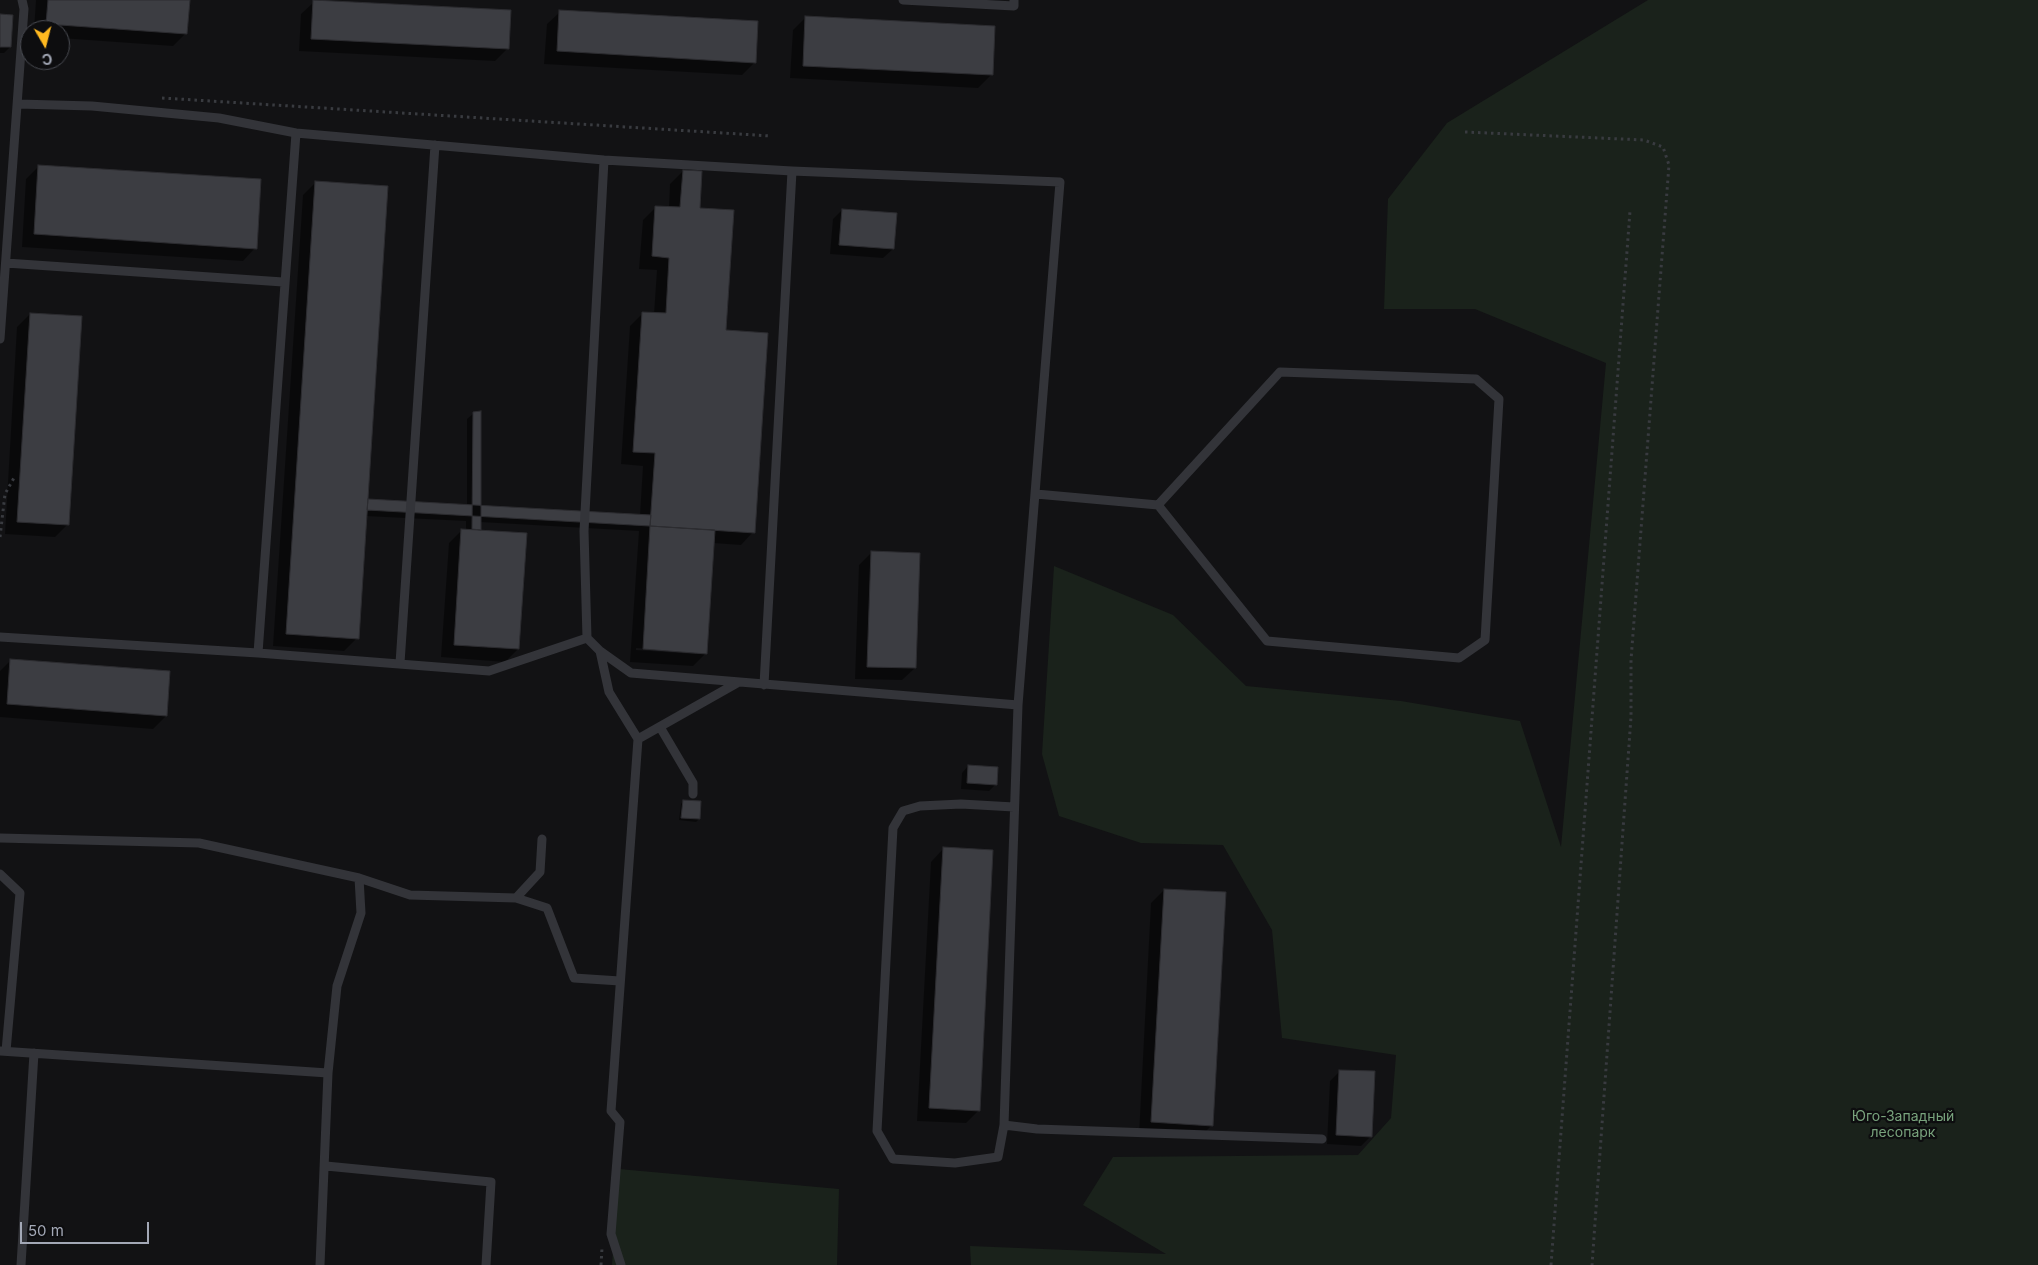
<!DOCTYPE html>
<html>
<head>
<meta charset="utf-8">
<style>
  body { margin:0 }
  #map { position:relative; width:2038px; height:1265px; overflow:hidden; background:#121214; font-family:Inter,sans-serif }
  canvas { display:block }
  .north { position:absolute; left:20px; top:20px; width:50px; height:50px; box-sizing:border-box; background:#0d0d0f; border:1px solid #494b52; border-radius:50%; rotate:172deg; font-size:14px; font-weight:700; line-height:20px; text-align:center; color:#a3a8b6 }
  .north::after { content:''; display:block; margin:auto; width:18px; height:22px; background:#ffb920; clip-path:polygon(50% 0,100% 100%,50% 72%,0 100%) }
  .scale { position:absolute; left:20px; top:1222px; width:129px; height:22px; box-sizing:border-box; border:2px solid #a3a8b6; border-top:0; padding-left:6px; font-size:15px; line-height:18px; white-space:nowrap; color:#a3a8b6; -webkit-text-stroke:4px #0d0d0f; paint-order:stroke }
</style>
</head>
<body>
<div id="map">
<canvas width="2038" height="1265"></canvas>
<div class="north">С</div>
<div class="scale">50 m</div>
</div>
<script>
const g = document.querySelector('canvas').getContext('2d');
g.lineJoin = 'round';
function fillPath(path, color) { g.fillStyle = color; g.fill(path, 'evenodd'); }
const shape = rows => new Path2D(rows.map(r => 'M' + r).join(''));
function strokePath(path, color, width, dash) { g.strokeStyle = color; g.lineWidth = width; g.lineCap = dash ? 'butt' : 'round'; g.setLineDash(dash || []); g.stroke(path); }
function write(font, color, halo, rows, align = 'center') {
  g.font = font + ' Inter,sans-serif'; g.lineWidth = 4.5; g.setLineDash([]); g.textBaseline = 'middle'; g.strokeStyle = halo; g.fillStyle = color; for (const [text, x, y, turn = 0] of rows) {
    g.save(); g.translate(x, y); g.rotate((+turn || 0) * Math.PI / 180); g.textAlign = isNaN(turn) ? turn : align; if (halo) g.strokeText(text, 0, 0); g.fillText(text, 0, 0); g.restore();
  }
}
fillPath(shape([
  [1648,0,2038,0,2038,1265,971,1265,970,1246,1166,1254,1083,1205,1113,1157,1358,1155,1391,1118,1396,1055,1282,1038,1272,930,1223,845,1141,843,1059,816,1042,754,1054,566,1173,615,1246,686,1401,701,1520,721,1561,847,1606,363,1475,309,1384,309,1388,199,1447,123],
  [619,1169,839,1189,837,1265,612,1265]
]), '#1a221b');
fillPath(shape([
  [36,0,188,0,186,33,173,46,60,38,60,30,34,30],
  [314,2,508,48,495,61,299,51,301,14],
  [560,12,755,62,742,75,544,64,547,24],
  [0,16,10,47,4,53,0,53],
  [806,17,991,75,978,88,790,78,793,30],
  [39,166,255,248,243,261,22,247,26,179],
  [683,171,699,209,725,331,753,532,741,545,713,543,706,653,693,666,630,662,639,531,480,522,478,531,518,649,505,662,441,657,449,543,462,530,466,530,466,521,365,516,357,638,344,651,273,646,303,195,316,182,366,502,467,506,467,419,474,413,480,507,640,515,643,466,621,464,630,326,643,313,654,314,657,270,639,269,643,220,656,207,669,208,670,184],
  [636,648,696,652,696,654,636,650],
  [842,210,893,249,883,258,830,254,833,219],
  [30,314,68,524,55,537,5,534,17,327],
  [872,552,915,668,902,680,855,679,859,565],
  [11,660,169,672,166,716,153,729,0,717,0,671],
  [968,766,995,785,989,791,961,789,962,773],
  [683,801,699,819,696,822,679,820,681,804],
  [943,849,979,1110,966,1123,917,1121,931,862],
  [1164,890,1212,1125,1199,1138,1139,1135,1151,903],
  [1340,1071,1371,1136,1361,1146,1327,1144,1330,1081]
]), '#0007');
const building = shape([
  [48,0,190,0,187,34,46,24,48,0],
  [313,0,511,10,509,49,311,39,313,0],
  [559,10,758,21,756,63,557,51,559,10],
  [0,14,13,15,11,47,0,47,0,14],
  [805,16,995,26,993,75,803,66,805,16],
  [38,165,261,179,257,249,34,234,38,165],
  [683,170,702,171,700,208,734,210,726,330,768,333,755,533,650,526,655,453,633,452,642,312,666,313,669,258,652,256,655,206,680,207,683,170],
  [315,181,388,186,359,639,286,634,315,181],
  [842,209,897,213,894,249,839,245,842,209],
  [30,313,82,316,69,525,17,522,30,313],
  [481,411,481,530,472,529,473,412,481,411],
  [368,499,651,515,650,526,367,510,368,499],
  [650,526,715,530,707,654,643,649,650,526],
  [461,529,527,533,519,649,454,645,461,529],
  [871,551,920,553,916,668,867,667,871,551],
  [10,659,170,671,167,716,7,704,10,659],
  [968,765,998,767,997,785,967,783,968,765],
  [683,800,701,801,700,819,681,818,683,800],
  [943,847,993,850,980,1111,929,1108,943,847],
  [1164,889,1226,892,1213,1126,1151,1122,1164,889],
  [1339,1070,1375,1071,1372,1137,1336,1135,1339,1070]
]);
fillPath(building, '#3c3d42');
strokePath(building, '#2c2c30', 1);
strokePath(shape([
  [162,98,771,136],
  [1465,132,1644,140,1663,147,1669,165,1631,660,1631,717,1592,1265],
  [0,537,5,494,15,476],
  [601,1265,602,1248],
  [1551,1265,1630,211]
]), '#393b40', 3, [2.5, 4]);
strokePath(shape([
  [903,0,1014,6,1014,0],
  [18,104,92,106,219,118,296,133,604,160,792,171,1060,182,1018,705,1004,1125,1037,1129,1322,1139],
  [604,160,584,531,587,638,600,651,609,692,638,739,611,1111,620,1122,611,1234,621,1265],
  [6,263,283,282],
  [0,339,24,9,22,0],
  [1036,494,1158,505,1267,641,1459,658,1485,640,1499,399,1476,379,1280,372,1158,505],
  [0,637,258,653,489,671,587,638],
  [600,651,631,673,1018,705],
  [258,653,296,133],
  [400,663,435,145],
  [764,685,792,171],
  [660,727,693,783,693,794],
  [638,739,737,683],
  [0,838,199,843,359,878,410,895,516,898,547,908,574,978,620,981],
  [0,874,20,893,6,1051],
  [516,898,540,872,542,839],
  [0,1051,328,1073],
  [1004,1125,998,1157,955,1163,893,1159,877,1131,893,828,903,811,920,806,961,804,1014,807],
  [326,1166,491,1182,486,1265],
  [21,1265,34,1053],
  [320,1265,328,1073,337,986,361,913,359,878]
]), '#333439', 9);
write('14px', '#78a27c', '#0d0d0f', [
  ["Юго-Западный",1903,1117],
  ["лесопарк",1903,1133]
]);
</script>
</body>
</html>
